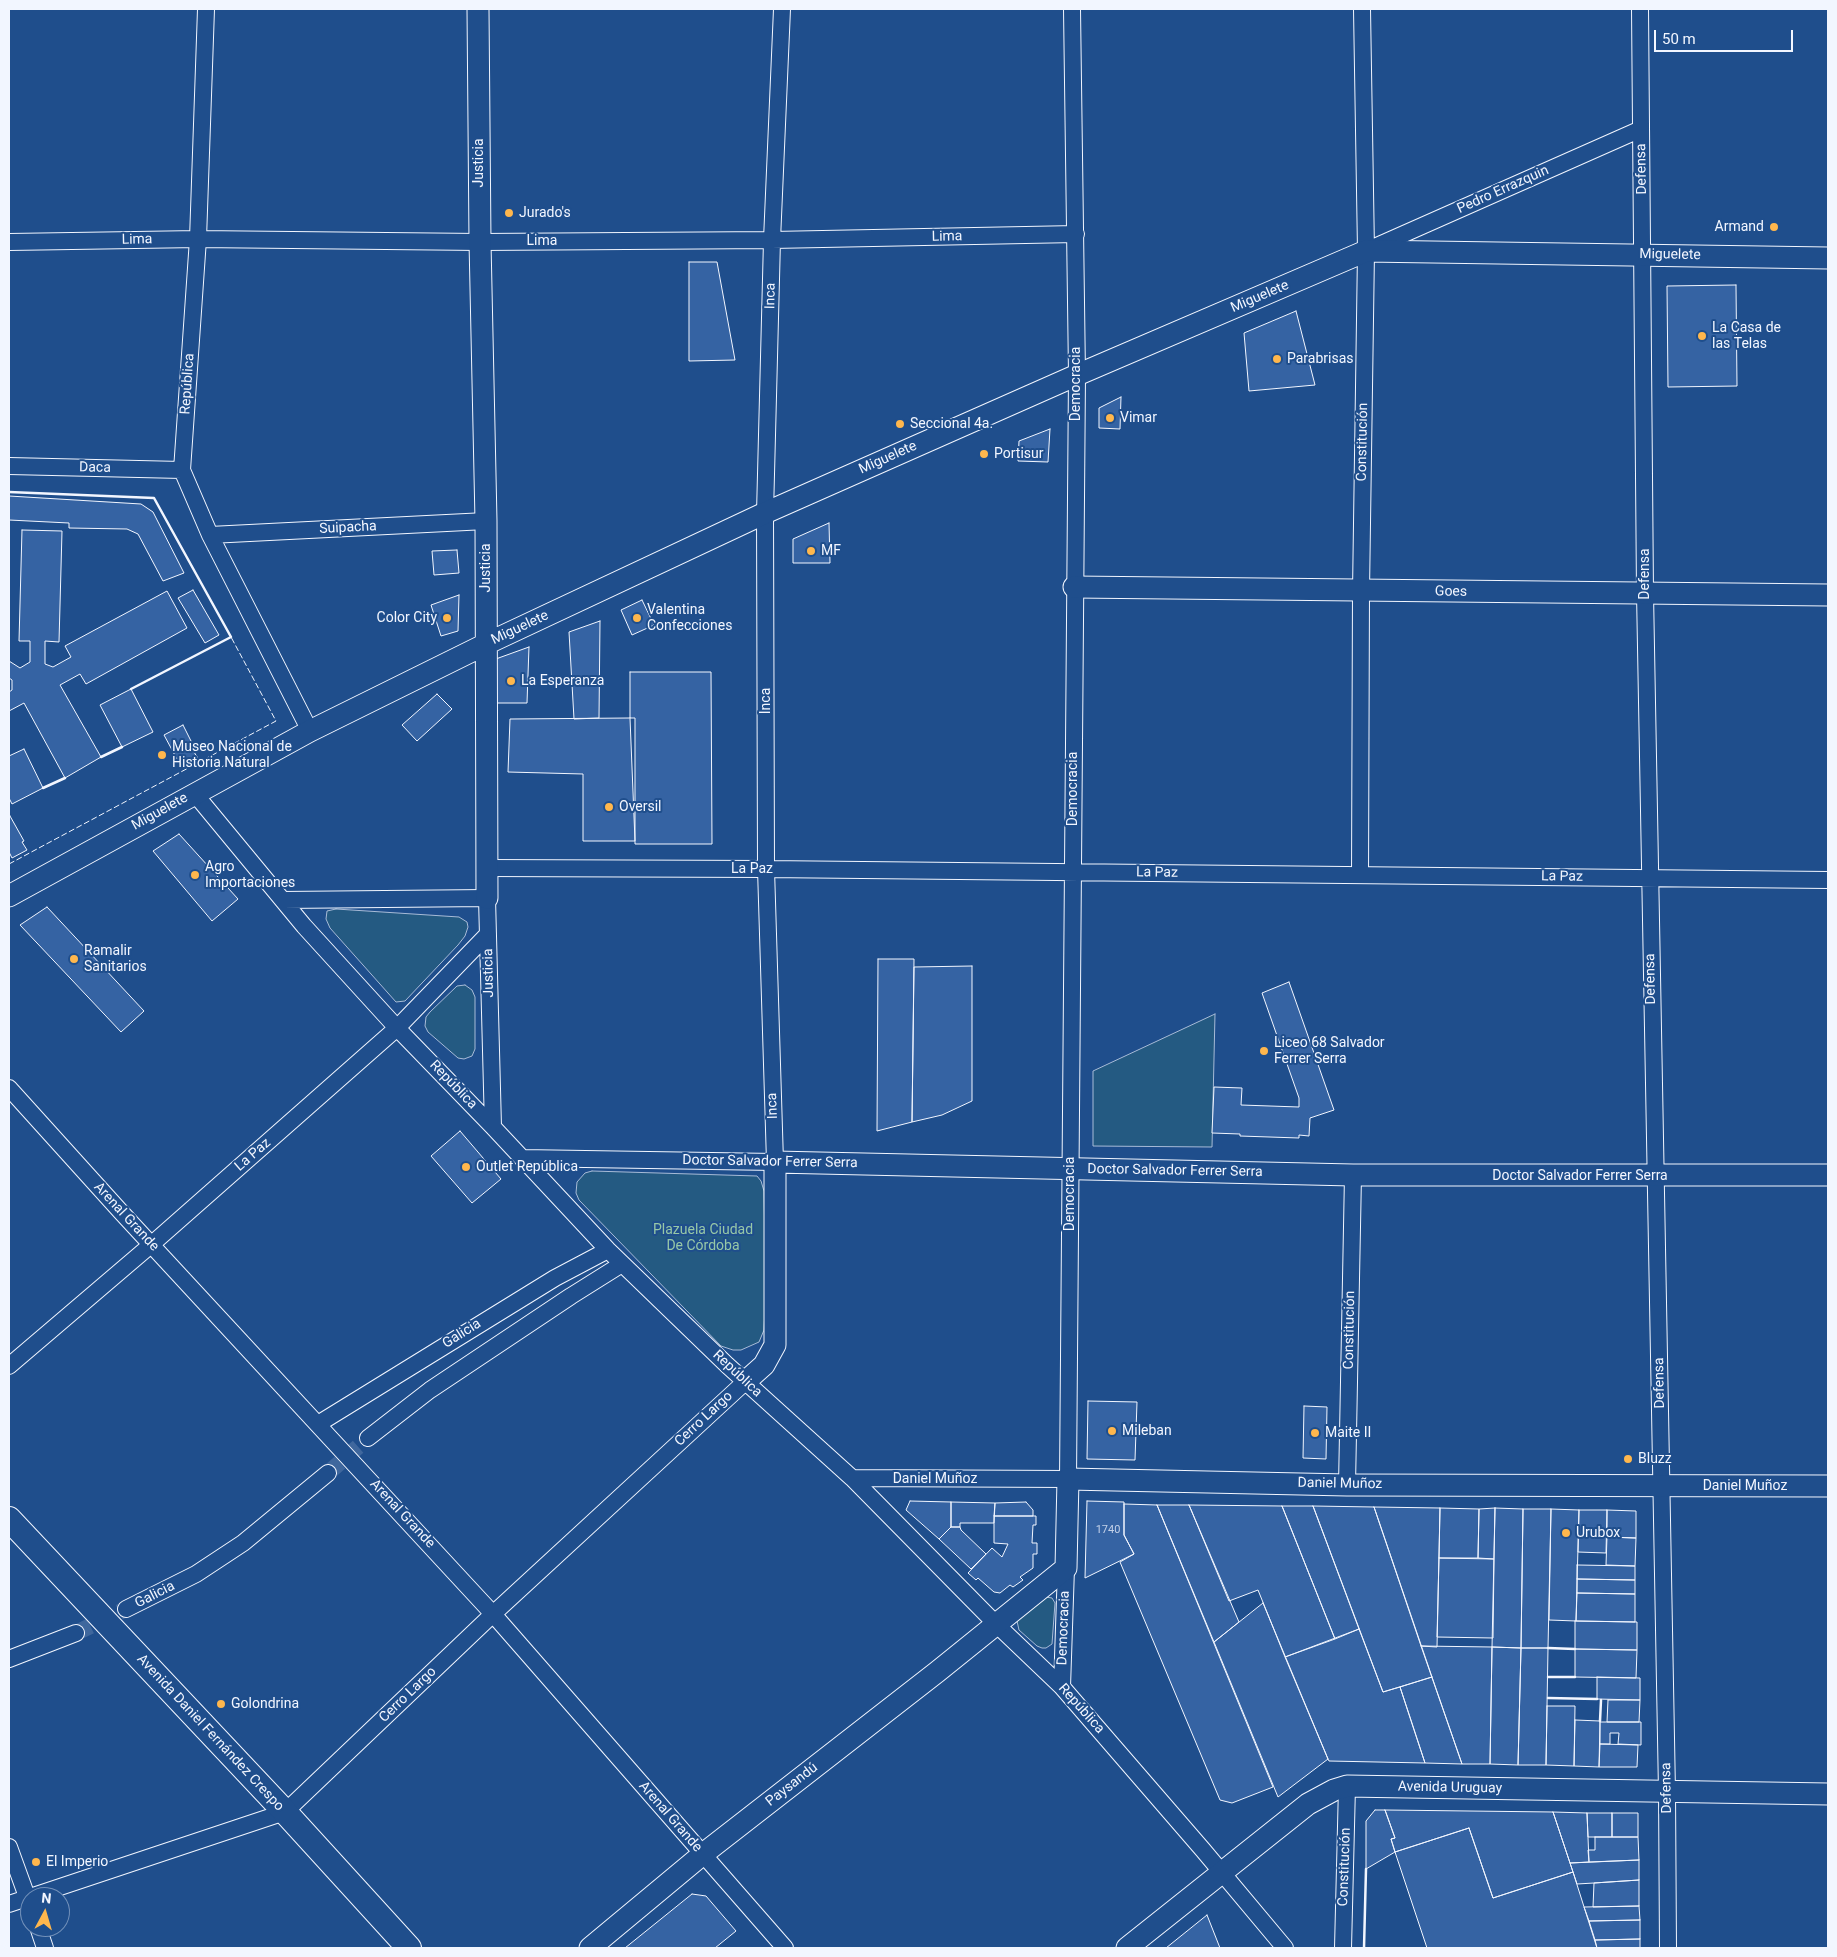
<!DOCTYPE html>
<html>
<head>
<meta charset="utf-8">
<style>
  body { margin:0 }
  #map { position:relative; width:1837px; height:1957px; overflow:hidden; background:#1f4e8c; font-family:Roboto,sans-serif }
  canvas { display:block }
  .frame { position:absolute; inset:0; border:10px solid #f2f6ff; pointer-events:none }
  .north { position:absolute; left:20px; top:1887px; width:50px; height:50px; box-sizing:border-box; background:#1f4e8c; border:1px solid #7391ba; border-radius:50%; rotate:6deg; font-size:14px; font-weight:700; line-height:20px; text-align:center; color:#f2f6ff }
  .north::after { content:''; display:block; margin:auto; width:18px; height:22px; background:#ffb74d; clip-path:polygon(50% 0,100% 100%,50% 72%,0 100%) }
  .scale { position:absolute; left:1654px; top:30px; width:139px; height:22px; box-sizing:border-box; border:2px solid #f2f6ff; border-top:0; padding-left:6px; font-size:15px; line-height:18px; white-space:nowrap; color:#f2f6ff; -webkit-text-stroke:4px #1f4e8c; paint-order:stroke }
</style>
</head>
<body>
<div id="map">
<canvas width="1837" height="1957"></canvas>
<div class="frame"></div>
<div class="north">N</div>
<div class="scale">50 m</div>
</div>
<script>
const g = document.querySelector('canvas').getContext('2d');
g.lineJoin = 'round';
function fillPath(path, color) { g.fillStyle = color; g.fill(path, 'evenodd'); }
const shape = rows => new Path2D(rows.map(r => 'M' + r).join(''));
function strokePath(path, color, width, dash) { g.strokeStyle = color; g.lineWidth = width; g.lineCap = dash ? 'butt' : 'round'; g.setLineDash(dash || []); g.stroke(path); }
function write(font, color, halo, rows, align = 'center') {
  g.font = font + ' Roboto,sans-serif'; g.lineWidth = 4; g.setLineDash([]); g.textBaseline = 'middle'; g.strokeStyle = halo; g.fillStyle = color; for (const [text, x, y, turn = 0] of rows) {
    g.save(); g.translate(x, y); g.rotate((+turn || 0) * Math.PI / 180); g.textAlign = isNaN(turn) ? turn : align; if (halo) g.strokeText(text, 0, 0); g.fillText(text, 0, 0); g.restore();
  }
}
const green = shape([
  [336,909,459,917,467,922,468,927,465,936,458,945,405,1001,396,1002,330,928,326,919,327,911,336,909],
  [465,985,472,990,475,997,475,1049,472,1056,464,1059,458,1058,428,1032,425,1026,426,1017,430,1012,457,986,465,985],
  [1215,1014,1212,1147,1093,1146,1093,1071,1215,1014],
  [592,1171,757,1176,761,1181,764,1191,766,1291,764,1330,759,1342,741,1350,733,1350,721,1346,579,1200,576,1193,577,1182,585,1173,592,1171],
  [1046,1597,1052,1598,1055,1603,1052,1644,1046,1648,1042,1648,1037,1646,1019,1630,1017,1621,1046,1597]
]);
fillPath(green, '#245a82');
strokePath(green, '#a8bbd7', 1);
const building = shape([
  [689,262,717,262,735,360,689,361,689,262],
  [1736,285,1737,386,1668,387,1667,286,1736,285],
  [1296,311,1315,385,1249,391,1244,333,1296,311],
  [1121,397,1120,429,1099,428,1099,408,1121,397],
  [1050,429,1048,462,1018,461,1019,441,1050,429],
  [9,496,141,504,153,512,184,573,163,581,138,534,127,529,69,528,69,523,9,520,9,496],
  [829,523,830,563,793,563,793,539,829,523],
  [22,530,62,531,59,642,45,641,45,664,53,667,71,657,65,646,167,591,187,628,86,684,80,674,60,685,101,757,65,778,24,703,9,711,9,692,12,690,12,680,9,678,9,661,20,668,30,662,30,641,19,641,22,530],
  [457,550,459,573,434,575,432,551,457,550],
  [193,590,219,635,205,643,178,598,193,590],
  [459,595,458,631,441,636,431,605,459,595],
  [642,600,654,625,632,635,621,610,642,600],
  [600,621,599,718,574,719,569,632,600,621],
  [529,647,527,703,494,703,493,660,529,647],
  [630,672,711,672,712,844,635,844,635,718,630,718,630,672],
  [131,689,153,732,122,747,100,705,131,689],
  [437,694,452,709,417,741,402,725,437,694],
  [630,718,635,841,583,841,583,774,508,772,510,719,630,718],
  [183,725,196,751,194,752,199,760,184,768,179,760,178,761,164,735,183,725],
  [24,749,43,788,12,804,9,798,9,756,24,749],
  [10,816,24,841,22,842,27,850,12,858,9,852,9,817,10,816],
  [179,834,238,899,212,921,153,851,179,834],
  [47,907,144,1011,121,1032,20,925,47,907],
  [878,959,914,959,912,1122,877,1131,878,959],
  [972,966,972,1101,942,1115,912,1122,914,967,972,966],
  [1289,982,1334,1110,1310,1118,1309,1136,1299,1135,1299,1138,1240,1136,1240,1134,1212,1133,1214,1087,1242,1088,1241,1105,1299,1107,1299,1098,1262,993,1289,982],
  [460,1131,501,1179,472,1203,431,1156,460,1131],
  [1088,1401,1137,1402,1135,1460,1087,1459,1088,1401],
  [1304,1406,1327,1407,1326,1459,1303,1458,1304,1406],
  [910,1501,951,1502,951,1527,939,1539,906,1510,910,1501],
  [1087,1501,1124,1502,1124,1535,1134,1554,1085,1578,1087,1501],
  [951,1502,995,1503,994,1523,960,1523,960,1527,951,1527,951,1502],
  [1026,1502,1033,1510,1033,1516,994,1516,995,1503,1026,1502],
  [1124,1504,1157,1505,1273,1787,1232,1803,1220,1800,1120,1562,1134,1554,1124,1535,1124,1504],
  [1157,1505,1189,1505,1239,1622,1214,1642,1157,1505],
  [1189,1505,1282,1506,1335,1639,1285,1657,1258,1590,1229,1601,1189,1505],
  [1282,1506,1313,1506,1359,1629,1335,1639,1282,1506],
  [1313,1506,1374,1507,1432,1677,1383,1692,1313,1506],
  [1374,1507,1440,1508,1437,1647,1421,1646,1374,1507],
  [1440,1508,1479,1509,1478,1558,1439,1558,1440,1508],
  [1495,1508,1523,1509,1521,1648,1492,1647,1495,1508],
  [1495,1508,1494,1559,1478,1558,1479,1509,1495,1508],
  [1523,1509,1551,1509,1548,1648,1521,1648,1523,1509],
  [1551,1509,1579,1510,1576,1621,1549,1620,1551,1509],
  [1579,1510,1607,1510,1606,1553,1578,1552,1579,1510],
  [1607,1510,1636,1511,1636,1538,1607,1537,1607,1510],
  [994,1516,1036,1516,1036,1525,1033,1525,1032,1543,1037,1543,1037,1554,1033,1554,1033,1568,1020,1577,1023,1580,1013,1587,1010,1585,1000,1593,994,1592,978,1578,976,1580,968,1573,992,1548,1002,1557,1008,1544,994,1543,994,1516],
  [951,1527,960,1527,961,1530,986,1554,971,1569,939,1539,951,1527],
  [1607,1537,1636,1538,1635,1566,1606,1565,1607,1537],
  [1439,1558,1494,1559,1493,1638,1437,1637,1439,1558],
  [1577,1565,1635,1566,1635,1580,1577,1579,1577,1565],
  [1577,1579,1635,1580,1635,1594,1577,1593,1577,1579],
  [1577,1593,1635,1594,1635,1622,1576,1621,1577,1593],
  [1263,1603,1328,1759,1278,1797,1214,1642,1263,1603],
  [1575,1621,1637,1622,1637,1650,1575,1649,1575,1621],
  [1359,1629,1383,1692,1400,1687,1425,1763,1329,1761,1328,1759,1285,1657,1359,1629],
  [1421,1646,1492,1647,1490,1764,1462,1764,1421,1646],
  [1492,1647,1521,1648,1518,1765,1490,1764,1492,1647],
  [1521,1648,1548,1648,1546,1765,1518,1765,1521,1648],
  [1575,1649,1637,1650,1636,1678,1575,1677,1575,1649],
  [1432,1677,1462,1764,1425,1763,1400,1687,1432,1677],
  [1597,1677,1640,1678,1640,1700,1597,1699,1597,1677],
  [1608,1700,1640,1700,1639,1722,1607,1722,1608,1700],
  [1547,1706,1575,1706,1574,1766,1546,1765,1547,1706],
  [1575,1720,1600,1721,1599,1767,1574,1766,1575,1720],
  [1600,1722,1641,1722,1641,1745,1618,1744,1619,1733,1610,1733,1610,1744,1600,1744,1600,1722],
  [1600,1744,1638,1745,1637,1767,1599,1767,1600,1744],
  [1375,1810,1385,1810,1395,1838,1391,1839,1395,1852,1366,1869,1366,1821,1375,1810],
  [1385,1810,1553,1812,1573,1872,1493,1898,1469,1828,1395,1852,1391,1839,1395,1838,1385,1810],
  [1553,1812,1587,1813,1589,1862,1570,1863,1553,1812],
  [1587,1813,1612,1813,1612,1837,1588,1837,1587,1813],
  [1612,1813,1638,1813,1638,1837,1612,1837,1612,1813],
  [1469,1828,1493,1898,1573,1872,1597,1948,1427,1948,1395,1852,1469,1828],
  [1595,1837,1638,1837,1639,1860,1589,1862,1588,1850,1595,1850,1595,1837],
  [1639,1860,1639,1880,1594,1883,1577,1884,1570,1863,1639,1860],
  [1639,1880,1639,1906,1593,1907,1594,1883,1639,1880],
  [692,1894,706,1896,736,1931,715,1948,625,1948,692,1894],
  [1639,1906,1640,1920,1589,1921,1584,1907,1639,1906],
  [1207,1915,1220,1948,1166,1948,1207,1915],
  [1640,1920,1640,1939,1595,1940,1589,1921,1640,1920],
  [1640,1939,1640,1948,1597,1948,1595,1940,1640,1939]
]);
fillPath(building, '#3563a3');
strokePath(building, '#f2f6ff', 1);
strokePath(shape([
  [328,1473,368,1438],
  [76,1633,126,1609]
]), '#3f679d', 16, [16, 8]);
const minor = shape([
  [206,9,198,239,182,470,210,535,310,731],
  [1640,9,1645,593,1667,1792,1668,1948],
  [9,242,198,239,480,242,772,240,1076,234],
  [1370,249,1641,129],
  [9,466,182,470],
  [210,535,486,521],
  [195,794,304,926,397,1028,493,1127,608,1250,727,1365,852,1478,996,1624,1062,1687,1203,1850,1285,1948],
  [487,868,766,869,1828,880],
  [1360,875,1361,591,1366,251,1362,9],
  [283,900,487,898,493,1127],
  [9,1088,121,1212,493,1614,785,1948],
  [522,1158,775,1162,766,869,765,513,772,240,782,9],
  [9,1366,152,1244,397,1028,488,934],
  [318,1424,555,1278,608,1250],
  [368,1438,430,1390,571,1296,622,1264],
  [852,1478,1068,1479,1077,375,1072,9],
  [1347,1485,1353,1175],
  [126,1609,196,1574,243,1543,328,1473],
  [9,1659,76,1633],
  [1062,1687,1066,1568],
  [9,1847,30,1905],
  [9,1904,285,1812,493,1614,745,1382],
  [38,1927,45,1948],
  [1343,1948,1347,1786]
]);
const tertiary = shape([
  [478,9,480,242,486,521,487,898],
  [1074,587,1828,595],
  [9,896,310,731,486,644,765,513,1077,375,1366,251,1828,258],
  [745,1382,764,1365,775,1345,775,1162,1353,1175,1828,1175],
  [590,1948,703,1854,937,1672,1066,1568,1068,1479,1347,1485,1828,1486],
  [1127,1948,1308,1804,1334,1790,1347,1786,1828,1794]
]);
const secondary = shape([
  [9,1519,285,1812,409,1948]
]);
strokePath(minor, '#f2f6ff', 18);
strokePath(tertiary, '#f2f6ff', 23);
strokePath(secondary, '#f2f6ff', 26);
strokePath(minor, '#1f4e8c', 16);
strokePath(tertiary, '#1f4e8c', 21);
strokePath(secondary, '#1f4e8c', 24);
strokePath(shape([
  [9,864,276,721,231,637]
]), '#f2f6ff', 1, [6, 2.5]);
strokePath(shape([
  [9,492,154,498,231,637,131,689],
  [101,757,122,747],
  [43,788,65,778],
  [1548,1648,1575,1649],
  [1548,1677,1575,1677],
  [1548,1698,1597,1699],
  [1600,1721,1601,1700],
  [1364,1948,1366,1869]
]), '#f2f6ff', 2.5);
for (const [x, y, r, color] of [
  [509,213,5,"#ffb74d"],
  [1774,227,5,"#ffb74d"],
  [1702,336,5,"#ffb74d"],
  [1277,359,5,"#ffb74d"],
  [1110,418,5,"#ffb74d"],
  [900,424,5,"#ffb74d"],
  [984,454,5,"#ffb74d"],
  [811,551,5,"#ffb74d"],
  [447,618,5,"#ffb74d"],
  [637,618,5,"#ffb74d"],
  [511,681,5,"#ffb74d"],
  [162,755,5,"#ffb74d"],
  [609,807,5,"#ffb74d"],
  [195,875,5,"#ffb74d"],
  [74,959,5,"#ffb74d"],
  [1264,1051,5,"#ffb74d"],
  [466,1167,5,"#ffb74d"],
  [1112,1431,5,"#ffb74d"],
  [1315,1433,5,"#ffb74d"],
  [1628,1459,5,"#ffb74d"],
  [1566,1533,5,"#ffb74d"],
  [221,1704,5,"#ffb74d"],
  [36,1862,5,"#ffb74d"]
]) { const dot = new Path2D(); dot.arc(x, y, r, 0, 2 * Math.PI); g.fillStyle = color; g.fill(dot); strokePath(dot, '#1f4e8c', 2); }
write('11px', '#c3d1e8', null, [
  ["1740",1108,1530]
]);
write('14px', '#f2f6ff', '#1f4e8c', [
  ["Justicia",479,163,-90],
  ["Defensa",1642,169,-91],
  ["Pedro Errazquin",1503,190,-24],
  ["Lima",947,237,-1],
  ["Lima",137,240,-1],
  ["Lima",542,241],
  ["Miguelete",1670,255,1],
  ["Inca",771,296,-89],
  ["Miguelete",1260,297,-23],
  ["República",188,384,-86],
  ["Democracia",1076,384,-90],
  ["Constitución",1363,442,-89],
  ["Miguelete",888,458,-24],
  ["Daca",95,468,1],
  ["Suipacha",348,528,-3],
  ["Justicia",486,568,-90],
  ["Defensa",1645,574,-90],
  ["Goes",1451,592,1],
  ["Miguelete",520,628,-25],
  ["Inca",766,701,-90],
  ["Democracia",1073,789,-90],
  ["Miguelete",160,812,-29],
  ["La Paz",752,869],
  ["La Paz",1157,873,1],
  ["La Paz",1562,877,1],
  ["Justicia",489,973,-91],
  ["Defensa",1651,979,-91],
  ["República",453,1085,46],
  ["Inca",773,1106,-92],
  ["La Paz",253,1155,-41],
  ["Doctor Salvador Ferrer Serra",770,1162,1],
  ["Doctor Salvador Ferrer Serra",1175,1171,1],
  ["Doctor Salvador Ferrer Serra",1580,1176],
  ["Democracia",1070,1194,-90],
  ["Arenal Grande",126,1217,47],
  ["Constitución",1350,1330,-89],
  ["Galicia",462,1334,-32],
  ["República",737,1374,43],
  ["Defensa",1660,1383,-91],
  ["Cerro Largo",704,1419,-43],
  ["Daniel Muñoz",935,1479],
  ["Daniel Muñoz",1340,1484,1],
  ["Daniel Muñoz",1745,1486],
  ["Arenal Grande",402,1514,47],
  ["Galicia",155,1595,-27],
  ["Democracia",1064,1628,-88],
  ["Cerro Largo",408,1695,-44],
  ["República",1081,1709,48],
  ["Avenida Daniel Fernández Crespo",210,1733,47],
  ["Paysandú",792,1785,-38],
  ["Avenida Uruguay",1450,1788,1],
  ["Defensa",1667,1788,-91],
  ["Arenal Grande",670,1817,49],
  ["Constitución",1345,1867,-88]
]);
write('14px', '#f2f6ff', '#1f4e8c', [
  ["Jurado's",519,213],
  ["Armand",1764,227,"right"],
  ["La Casa de",1712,328],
  ["las Telas",1712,344],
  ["Parabrisas",1287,359],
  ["Vimar",1120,418],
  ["Seccional 4a.",910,424],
  ["Portisur",994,454],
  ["MF",821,551],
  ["Valentina",647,610],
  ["Confecciones",647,626],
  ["Color City",437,618,"right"],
  ["La Esperanza",521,681],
  ["Museo Nacional de",172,747],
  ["Historia Natural",172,763],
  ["Oversil",619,807],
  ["Agro",205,867],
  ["Importaciones",205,883],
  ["Ramalir",84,951],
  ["Sanitarios",84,967],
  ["Liceo 68 Salvador",1274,1043],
  ["Ferrer Serra",1274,1059],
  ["Outlet República",476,1167],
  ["Mileban",1122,1431],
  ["Maite II",1325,1433],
  ["Bluzz",1638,1459],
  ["Urubox",1576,1533],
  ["Golondrina",231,1704],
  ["El Imperio",46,1862]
], 'left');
write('14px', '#97c8a6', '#1f4e8c', [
  ["Plazuela Ciudad",703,1230],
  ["De Córdoba",703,1246]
]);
</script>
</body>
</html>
